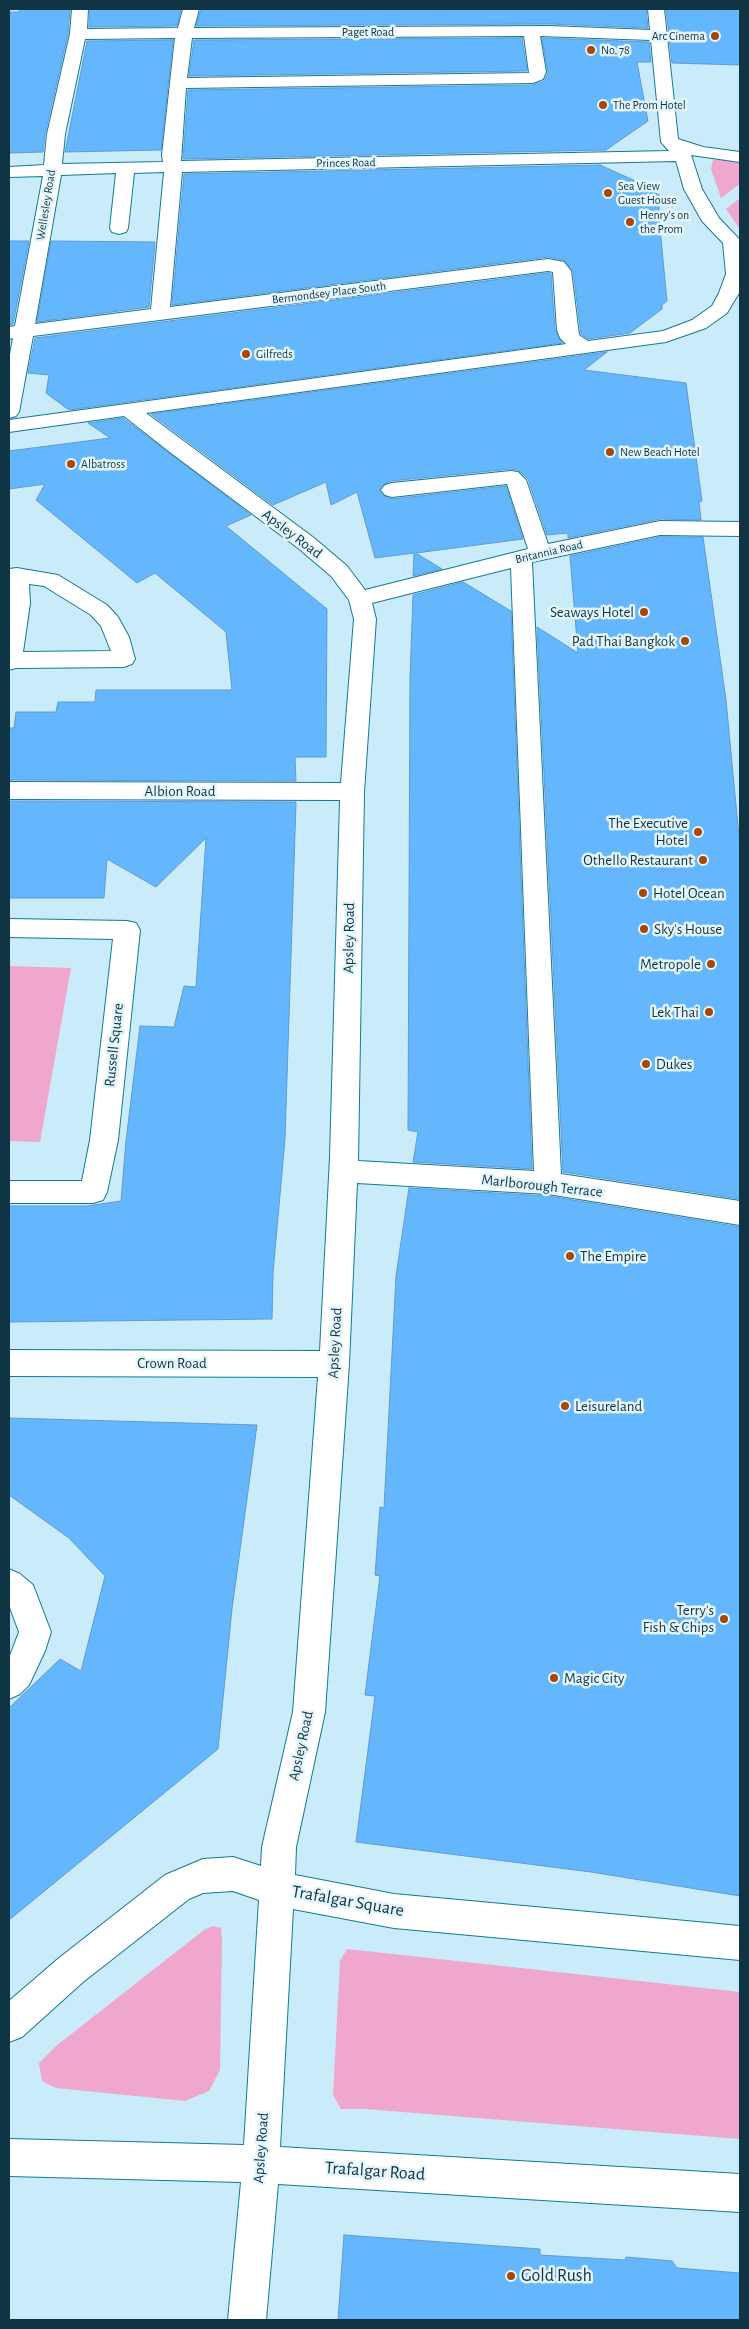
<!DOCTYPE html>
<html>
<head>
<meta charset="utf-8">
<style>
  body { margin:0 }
  #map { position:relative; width:749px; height:2329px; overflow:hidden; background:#caebf9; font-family:"Alegreya Sans",sans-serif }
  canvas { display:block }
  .frame { position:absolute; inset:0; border:10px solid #0f3544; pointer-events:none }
</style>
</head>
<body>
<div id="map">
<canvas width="749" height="2329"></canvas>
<div class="frame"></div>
</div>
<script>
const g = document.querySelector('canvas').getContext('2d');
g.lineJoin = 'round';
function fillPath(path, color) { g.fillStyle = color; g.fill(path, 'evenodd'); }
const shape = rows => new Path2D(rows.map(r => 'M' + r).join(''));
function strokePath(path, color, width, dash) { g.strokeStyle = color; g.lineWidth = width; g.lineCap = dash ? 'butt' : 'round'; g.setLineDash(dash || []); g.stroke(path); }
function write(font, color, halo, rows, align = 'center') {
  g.font = font + ' "Alegreya Sans",sans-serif'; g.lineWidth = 5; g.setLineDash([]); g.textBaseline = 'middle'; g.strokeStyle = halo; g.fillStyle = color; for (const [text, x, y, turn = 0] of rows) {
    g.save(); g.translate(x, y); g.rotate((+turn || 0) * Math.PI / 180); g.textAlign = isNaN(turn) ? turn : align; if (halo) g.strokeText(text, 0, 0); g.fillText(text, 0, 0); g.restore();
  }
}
fillPath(shape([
  [719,159,740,159,740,184,721,198,711,169,713,160],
  [740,198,740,229,726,209],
  [9,966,71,968,40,1142,9,1141],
  [213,1926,221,1928,222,1940,220,2070,209,2091,185,2101,56,2088,42,2081,39,2063,56,2046,204,1930],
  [347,1949,740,1992,740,2139,365,2109,341,2109,333,2095,340,1961]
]), '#f0a7cd');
const building = shape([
  [20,9,70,9,68,34,45,134,43,152,9,153,9,12,19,12,20,9],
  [90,9,181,9,177,26,89,27,90,9],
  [201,9,646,9,648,28,550,24,196,26,201,9],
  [666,9,740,9,740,65,672,63,666,9],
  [522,38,527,71,189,76,194,40,522,38],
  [542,38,649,42,651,62,637,62,648,121,606,150,183,159,188,90,533,85,544,81,548,73,542,38],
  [173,40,161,150,65,152,87,41,173,40],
  [600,165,651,188,652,191,659,195,659,218,667,301,662,305,662,309,630,333,588,339,581,334,573,271,564,260,548,257,172,305,184,174,600,165],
  [9,241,29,241,13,324,9,325,9,241],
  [51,241,155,242,149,307,37,322,51,241],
  [548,273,551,274,555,330,562,343,69,410,46,393,49,375,28,373,35,338,548,273],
  [607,352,584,370,686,383,702,501,699,502,701,520,660,519,568,538,568,533,547,535,528,479,518,470,511,469,391,481,384,484,379,490,384,496,392,499,506,486,523,539,416,553,442,569,413,576,414,553,375,558,357,492,331,505,326,482,273,505,151,414,607,352],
  [123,418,251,515,226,526,327,609,326,757,295,757,296,781,9,780,9,728,14,728,16,712,56,712,58,702,95,702,96,690,232,690,226,632,155,573,137,583,36,500,45,484,9,489,9,451,110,438,88,423,123,418],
  [660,537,703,537,726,700,740,847,740,1199,563,1172,537,627,578,653,570,556,660,537],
  [463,582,511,611,532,1169,413,1162,418,1132,408,1130,410,678,413,595,463,582],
  [9,801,296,802,285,1139,273,1273,272,1319,9,1322,9,1206,87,1206,121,1201,126,1141,140,1026,174,1027,184,986,196,987,206,838,156,887,107,859,104,898,9,898,9,801],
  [409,1188,548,1196,740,1227,740,1896,591,1872,356,1842,375,1696,365,1695,380,1576,375,1575,380,1507,384,1508,396,1276,409,1188],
  [9,1418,257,1425,232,1609,218,1749,9,1920,9,1708,60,1659,81,1671,105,1576,69,1538,9,1495,9,1418],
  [344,2235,540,2249,540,2255,625,2260,626,2257,672,2261,677,2268,740,2273,740,2320,338,2320,344,2235]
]);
fillPath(building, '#64b6fd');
strokePath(building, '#619bcf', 1);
const minor = shape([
  [72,9,88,9,87,29,178,28,183,9,199,9,194,28,550,26,650,30,648,9,664,9,678,139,703,147,740,152,740,162,691,155,702,189,719,218,740,240,739,293,727,313,706,328,666,342,146,413,314,538,347,566,365,590,528,549,507,484,392,497,385,495,381,490,385,485,392,483,511,471,518,472,526,480,548,544,660,521,740,522,740,536,660,535,532,562,561,1174,740,1201,740,1225,548,1194,357,1183,349,1364,325,1712,296,1847,295,1875,394,1894,740,1926,740,1960,394,1928,293,1909,280,2147,740,2174,740,2212,278,2184,266,2320,228,2320,241,2182,9,2176,9,2139,244,2145,259,1900,233,1891,203,1893,189,1899,83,1982,22,2037,9,2042,9,2001,59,1958,165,1875,203,1859,233,1857,261,1866,262,1847,293,1712,318,1377,9,1376,9,1350,320,1351,330,1157,340,800,9,799,9,782,341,783,354,619,349,600,331,576,298,548,171,453,124,416,9,432,9,420,566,344,560,338,557,330,553,272,548,271,33,336,19,412,16,416,9,418,9,360,13,338,9,339,9,327,15,326,43,176,9,177,9,167,44,165,47,134,70,34,72,9],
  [524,36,529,73,187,78,192,38,524,36],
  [540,36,651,40,661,142,669,151,181,161,186,88,533,83,543,79,546,72,540,36],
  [175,38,162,155,163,162,62,164,65,134,85,39,175,38],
  [676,161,684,189,702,221,723,243,726,274,719,293,712,306,692,320,663,331,588,341,579,335,571,271,564,262,548,259,170,307,182,172,676,161],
  [164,172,151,309,35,324,61,175,116,173,110,228,112,232,119,234,126,232,128,228,134,173,164,172],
  [511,568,534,1171,358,1161,364,792,376,619,372,603,511,568],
  [17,568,58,575,107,605,118,617,129,637,135,659,132,664,124,667,16,668,9,670,9,569,17,568],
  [29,584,44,586,91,615,101,626,111,651,23,652,30,603,29,584],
  [9,919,127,921,136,923,140,930,118,1140,107,1192,103,1200,93,1203,9,1203,9,1181,82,1181,90,1140,113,939,9,937,9,919],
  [9,1569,20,1574,33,1585,51,1632,45,1651,29,1685,20,1694,9,1699,9,1658,19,1632,9,1605,9,1569]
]);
strokePath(minor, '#12799b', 2);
fillPath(minor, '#fff');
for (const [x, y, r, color] of [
  [715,36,5,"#a84700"],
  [591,50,5,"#a84700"],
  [603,105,5,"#a84700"],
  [608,193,5,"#a84700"],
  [630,222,5,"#a84700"],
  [246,354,5,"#a84700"],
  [610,452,5,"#a84700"],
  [71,464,5,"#a84700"],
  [644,612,5,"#a84700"],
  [685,641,5,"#a84700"],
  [698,832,5,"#a84700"],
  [703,860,5,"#a84700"],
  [643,893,5,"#a84700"],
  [644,929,5,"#a84700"],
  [711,964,5,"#a84700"],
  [709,1012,5,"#a84700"],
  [646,1064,5,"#a84700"],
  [570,1256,5,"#a84700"],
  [565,1406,5,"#a84700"],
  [724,1619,5,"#a84700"],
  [554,1678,5,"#a84700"],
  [511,2276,5,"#a84700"]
]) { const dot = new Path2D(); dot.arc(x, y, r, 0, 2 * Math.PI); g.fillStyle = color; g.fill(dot); strokePath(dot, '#e5f5fc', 2); }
write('12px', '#0f3544', '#e5f5fc', [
  ["Paget Road",368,32],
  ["Princes Road",346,163,-1],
  ["Wellesley Road",46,205,-81],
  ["Bermondsey Place South",329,293,-7],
  ["Britannia Road",549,552,-13]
]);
write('12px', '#0f3544', '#e5f5fc', [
  ["Arc Cinema",705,36,"right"],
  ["No. 78",601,50],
  ["The Prom Hotel",613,105],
  ["Sea View",618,186],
  ["Guest House",618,200],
  ["Henry's on",640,215],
  ["the Prom",640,229],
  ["Gilfreds",256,354],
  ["New Beach Hotel",620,452],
  ["Albatross",81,464]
], 'left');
write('15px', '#0f3544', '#e5f5fc', [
  ["Apsley Road",292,534,37],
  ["Albion Road",180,791],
  ["Apsley Road",349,938,-89],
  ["Russell Square",114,1045,-84],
  ["Marlborough Terrace",542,1186,6],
  ["Apsley Road",335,1343,-87],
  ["Crown Road",172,1363],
  ["Apsley Road",301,1746,-78],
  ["Apsley Road",261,2148,-86]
]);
write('15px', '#0f3544', '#e5f5fc', [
  ["Seaways Hotel",634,612],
  ["Pad Thai Bangkok",675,641],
  ["The Executive",688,823],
  ["Hotel",688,840],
  ["Othello Restaurant",693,860],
  ["Hotel Ocean",653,893,"left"],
  ["Sky's House",654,929,"left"],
  ["Metropole",701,964],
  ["Lek Thai",699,1012],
  ["Dukes",656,1064,"left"],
  ["The Empire",580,1256,"left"],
  ["Leisureland",575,1406,"left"],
  ["Terry's",714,1610],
  ["Fish & Chips",714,1627],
  ["Magic City",564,1678,"left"]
], 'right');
write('18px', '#0f3544', '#e5f5fc', [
  ["Trafalgar Square",348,1901,10],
  ["Trafalgar Road",375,2171,4]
]);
write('18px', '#0f3544', '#e5f5fc', [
  ["Gold Rush",521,2276]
], 'left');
</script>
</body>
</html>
